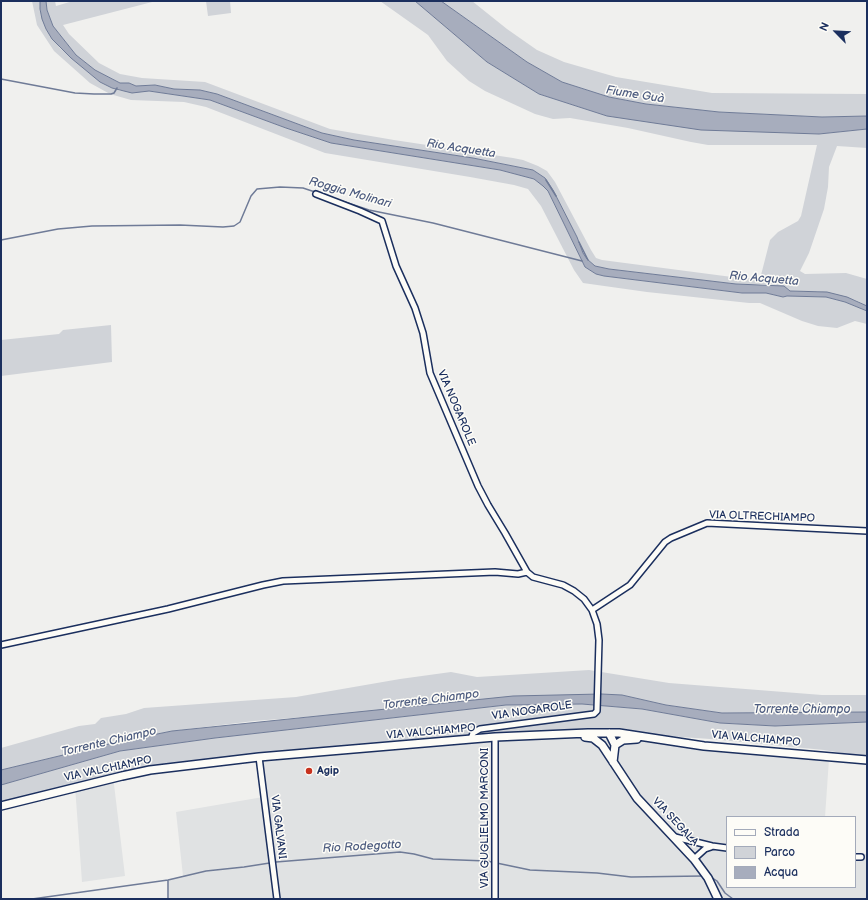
<!DOCTYPE html>
<html>
<head>
<meta charset="utf-8">
<style>
  body { margin:0 }
  #map { position:relative; width:868px; height:900px; overflow:hidden; background:#f0f0ee; font-family:"Balsamiq Sans",sans-serif }
  canvas { display:block }
  .frame { position:absolute; inset:0; border:2px solid #1b2f5e; pointer-events:none }
  .legend { position:absolute; left:726px; top:816px; width:130px; height:72px; box-sizing:border-box; background:#fdfcf7; border:1px solid #a3aaba; margin:0; padding:5px 7px; list-style:none; font-size:12px; color:#1b2f5e }
  .legend li { display:flex; align-items:center; gap:8px; height:20px }
  .legend b { width:20px; border:1px solid #a3aaba }
  .north { position:absolute; left:816px; top:12px; width:40px; height:40px; -webkit-text-stroke:3px #fdfcf7; paint-order:stroke; rotate:294deg; font-size:11px; font-weight:700; line-height:16px; text-align:center; color:#1b2f5e }
  .north::after { content:''; display:block; margin:auto; width:14px; height:18px; background:#1b2f5e; clip-path:polygon(50% 0,100% 100%,50% 72%,0 100%) }
</style>
</head>
<body>
<div id="map">
<canvas width="868" height="900"></canvas>
<div class="frame"></div>
<ul class="legend">
<li><b style="height:5px;background:#fdfcf7"></b>Strada</li>
<li><b style="height:11px;background:#d0d3d8"></b>Parco</li>
<li><b style="height:11px;background:#a7adbd"></b>Acqua</li>
</ul>
<div class="north">N</div>
</div>
<script>
const g = document.querySelector('canvas').getContext('2d');
g.lineJoin = 'round';
function fillPath(path, color) { g.fillStyle = color; g.fill(path, 'evenodd'); }
const shape = rows => new Path2D(rows.map(r => 'M' + r).join(''));
function strokePath(path, color, width, dash) { g.strokeStyle = color; g.lineWidth = width; g.lineCap = dash ? 'butt' : 'round'; g.setLineDash(dash || []); g.stroke(path); }
function write(font, color, halo, rows, align = 'center') {
  g.font = font + ' "Balsamiq Sans",sans-serif'; g.lineWidth = 3; g.setLineDash([]); g.textBaseline = 'middle'; g.strokeStyle = halo; g.fillStyle = color; for (const [text, x, y, turn = 0] of rows) {
    g.save(); g.translate(x, y); g.rotate((+turn || 0) * Math.PI / 180); g.textAlign = isNaN(turn) ? turn : align; if (halo) g.strokeText(text, 0, 0); g.fillText(text, 0, 0); g.restore();
  }
}
fillPath(shape([
  [594,731,829,759,825,817,727,817,727,887,855,887,855,853,867,854,867,899,167,899,167,880,183,876,176,812,263,797,258,758],
  [113,776,125,876,82,882,75,786]
]), '#e0e2e3');
fillPath(shape([
  [32,1,40,1,40,9,46,29,60,48,100,82,112,88,121,91,149,91,210,100,286,128,331,143,500,170,534,179,543,186,548,191,585,267,596,274,604,276,742,293,766,293,783,297,787,296,826,297,845,302,867,311,867,324,855,321,837,328,818,326,802,321,760,303,749,303,647,292,583,283,574,270,541,206,528,189,514,185,470,177,325,153,206,107,184,102,131,100,110,94,90,83,54,51,37,25],
  [46,1,55,1,56,6,73,1,156,1,63,25,69,34,99,63,120,74,142,78,205,82,330,129,394,140,513,158,523,160,538,166,547,171,555,182,591,250,596,258,602,260,732,277,760,279,770,240,778,232,798,221,801,216,817,145,708,145,691,142,628,128,570,118,553,119,535,114,485,91,469,81,447,61,428,35,380,1,415,1,487,62,539,94,607,116,819,134,867,129,867,148,837,146,829,167,828,187,824,209,809,253,800,271,805,274,846,273,867,279,867,306,855,300,818,291,790,291,780,286,769,284,736,284,609,269,595,266,587,259,583,253,577,237,553,190,545,178,533,170,473,158,354,140,322,133,217,94,200,90,174,89,155,85,136,86,129,83,120,83,95,70,76,55,53,26,47,10],
  [206,1,230,1,231,13,208,16],
  [441,1,472,1,507,29,537,50,564,62,616,77,712,93,867,94,867,116,822,117,719,112,646,104,609,97,562,82,527,62],
  [111,325,112,362,1,376,1,340,59,334,63,330],
  [589,670,669,683,822,695,867,695,867,712,722,713,666,705,622,695,601,694,254,721,172,731,113,743,1,770,1,748,79,726,95,724,101,718,126,714,144,708,296,697,400,679,451,672,477,677],
  [582,704,642,709,720,723,775,726,867,722,867,757,824,750,710,739,594,731,186,763,1,801,1,785,120,751,215,738,506,705]
]), '#d0d3d8');
const water = shape([
  [40,1,46,1,47,10,53,26,76,55,95,70,120,83,129,83,136,86,155,85,174,89,200,90,217,94,322,133,354,140,473,158,533,170,545,178,553,190,577,237,583,253,587,259,595,266,609,269,736,284,784,286,790,291,827,292,847,297,867,306,867,311,845,302,826,297,787,296,783,297,766,293,742,293,604,276,596,274,585,267,548,191,543,186,534,179,500,170,331,143,286,128,210,100,149,91,132,93,112,88,100,82,71,58,52,39,46,29,42,19,40,9,40,1],
  [415,1,441,1,527,62,562,82,609,97,646,104,719,112,822,117,867,116,867,129,819,134,701,130,607,116,539,94,487,62,415,1],
  [601,694,622,695,666,705,722,713,867,712,867,722,775,726,720,723,642,709,582,704,506,705,215,738,120,751,1,785,1,770,113,743,172,731,513,696,601,694]
]);
fillPath(water, '#a7adbd');
strokePath(water, '#6f7b97', 1);
strokePath(shape([
  [1,79,75,93,94,94,111,94,114,93,117,88],
  [546,180,556,196],
  [1,240,58,229,92,226,180,225,223,227,234,226,240,222,251,196,257,189,280,187,303,188,369,210,433,223,582,261],
  [579,242,588,260],
  [711,877,717,881,725,893,733,899],
  [168,880,168,899],
  [32,899,168,880,206,871,244,867,276,862,400,852,414,854,433,859,487,861,530,870,597,873,631,877,703,876]
]), '#6f7b97', 1.5);
const street = shape([
  [316,194,360,211,382,221,396,266,415,308,423,333,430,373,478,486,488,505,505,533,527,572,533,577,563,585,574,591,584,599,592,610,597,624,599,640,597,711,594,714,480,729,473,733,471,739],
  [592,610,630,585,665,542,671,538,707,523,867,531],
  [1,645,168,609,263,585,283,581,495,572,518,574,527,572],
  [259,757,277,899],
  [675,837,712,846,727,848],
  [855,857,861,857],
  [694,859,705,849,711,847],
  [495,899,495,737]
]);
const secondary = shape([
  [609,733,615,745,613,762],
  [585,737,593,738,602,745,637,798,694,859,708,878,718,899],
  [615,745,623,740,637,739],
  [1,806,122,776,150,770,259,757,495,737,588,733,619,733,704,746,867,760]
]);
strokePath(street, '#1b2f5e', 8);
strokePath(secondary, '#1b2f5e', 10);
strokePath(street, '#fdfcf7', 5);
strokePath(secondary, '#fdfcf7', 7);
for (const [x, y, r, color] of [
  [309,771,4,"#c8321e"]
]) { const dot = new Path2D(); dot.arc(x, y, r, 0, 2 * Math.PI); g.fillStyle = color; g.fill(dot); strokePath(dot, '#fdfcf7', 1.5); }
write('11px', '#1b2f5e', '#fdfcf7', [
  ["VIA NOGAROLE",456,408,67],
  ["VIA OLTRECHIAMPO",762,517,2],
  ["VIA NOGAROLE",532,711,-8],
  ["VIA VALCHIAMPO",431,732,-5],
  ["VIA VALCHIAMPO",756,739,5],
  ["VIA VALCHIAMPO",108,769,-12],
  ["VIA GUGLIELMO MARCONI",485,818,-90],
  ["VIA SEGALA",675,822,47],
  ["VIA GALVANI",278,827,83]
]);
write('bold 11px', '#1b2f5e', '#fdfcf7', [
  ["Agip",317,771]
], 'left');
write('italic 12px', '#4c5b7f', '#fdfcf7', [
  ["Fiume Guà",635,95,9],
  ["Rio Acquetta",461,149,9],
  ["Roggia Molinari",350,193,16],
  ["Rio Acquetta",764,279,5],
  ["Torrente Chiampo",431,700,-7],
  ["Torrente Chiampo",802,710],
  ["Torrente Chiampo",109,742,-13],
  ["Rio Rodegotto",362,847,-3]
]);
</script>
</body>
</html>
